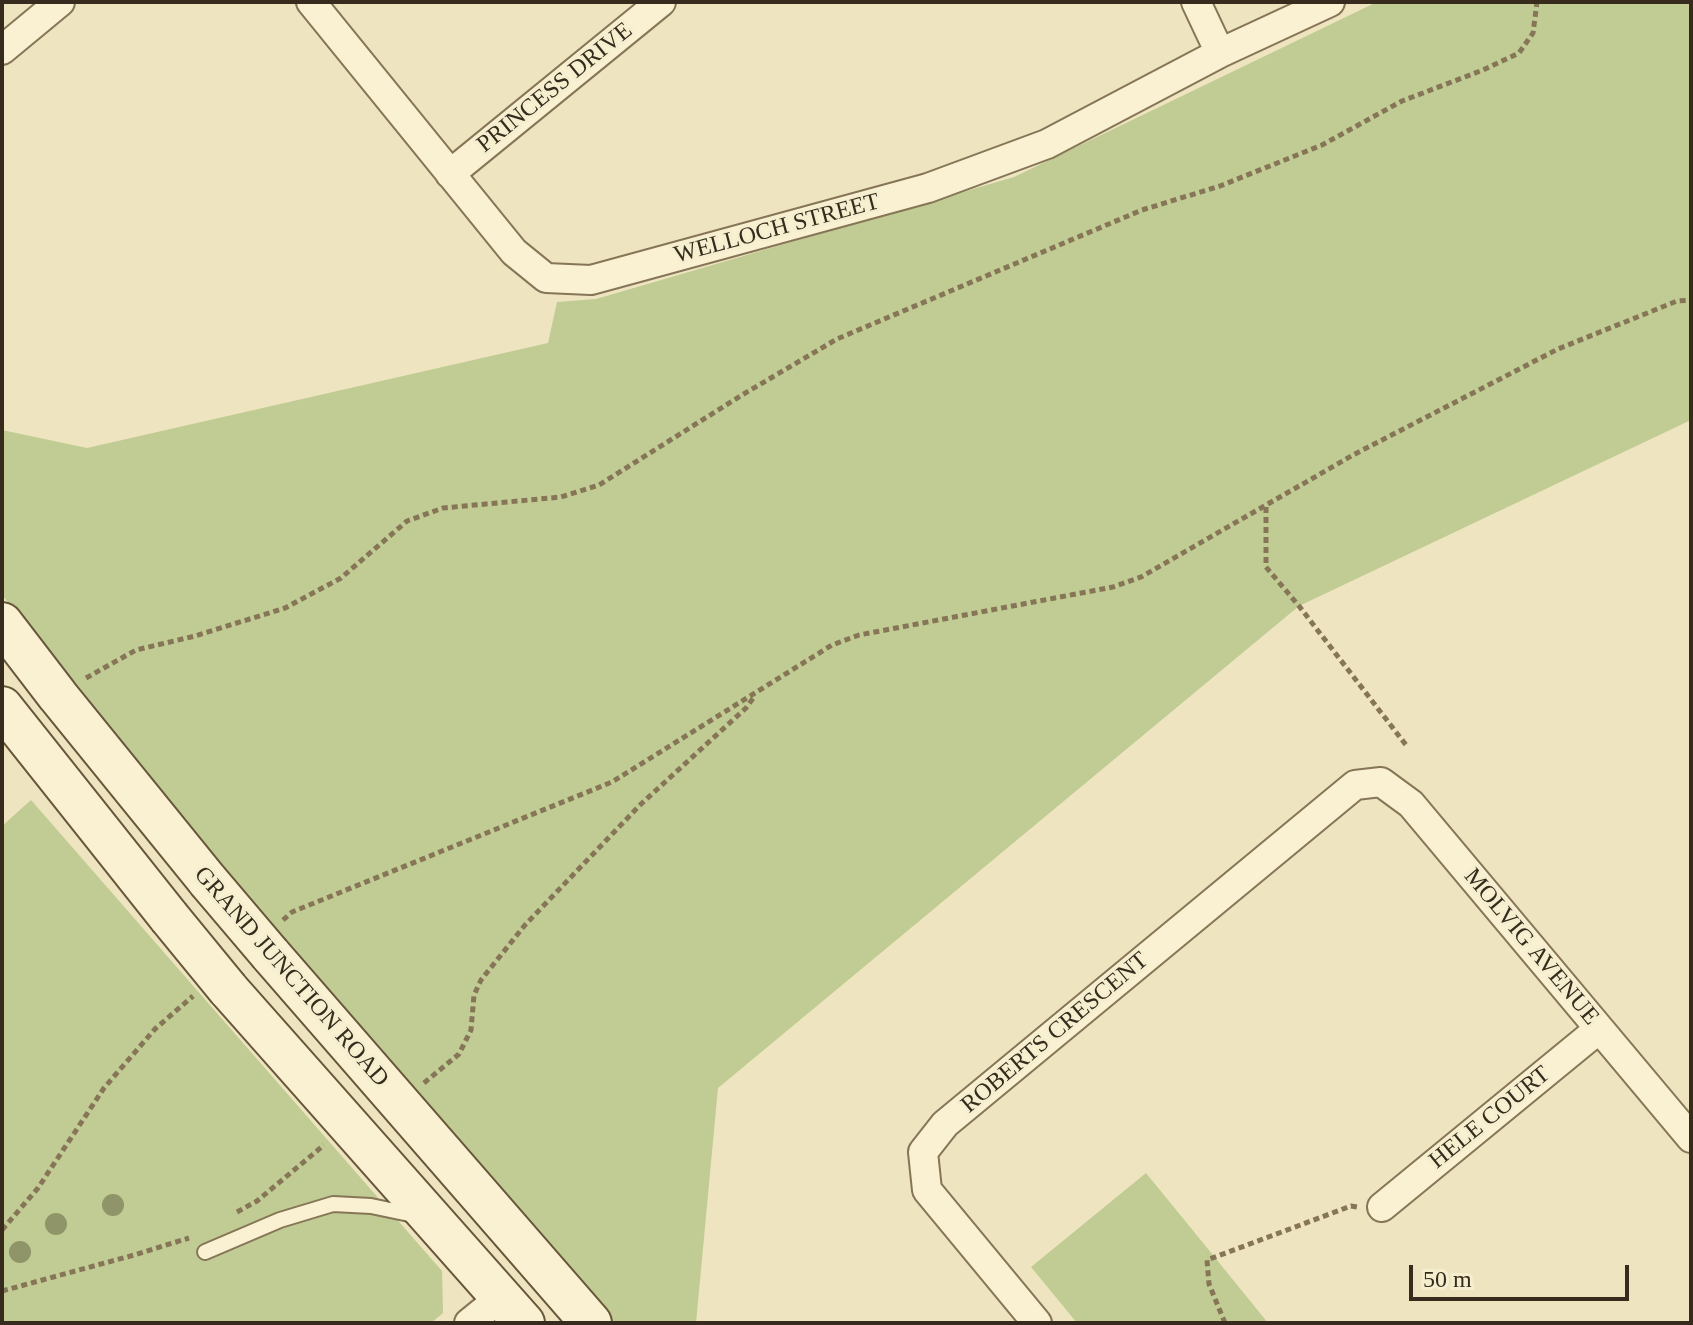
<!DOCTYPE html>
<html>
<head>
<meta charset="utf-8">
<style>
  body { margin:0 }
  #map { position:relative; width:1693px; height:1325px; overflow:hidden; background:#eee4bf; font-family:Georgia,serif }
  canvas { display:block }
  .frame { position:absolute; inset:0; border:4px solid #362b1c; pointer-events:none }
  .scale { position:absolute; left:1409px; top:1265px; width:220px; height:36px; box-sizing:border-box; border:4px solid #362b1c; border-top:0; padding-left:10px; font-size:24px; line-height:28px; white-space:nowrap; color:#362b1c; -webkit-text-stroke:6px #f5eecf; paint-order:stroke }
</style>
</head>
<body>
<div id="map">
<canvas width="1693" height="1325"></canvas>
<div class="frame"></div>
<div class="scale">50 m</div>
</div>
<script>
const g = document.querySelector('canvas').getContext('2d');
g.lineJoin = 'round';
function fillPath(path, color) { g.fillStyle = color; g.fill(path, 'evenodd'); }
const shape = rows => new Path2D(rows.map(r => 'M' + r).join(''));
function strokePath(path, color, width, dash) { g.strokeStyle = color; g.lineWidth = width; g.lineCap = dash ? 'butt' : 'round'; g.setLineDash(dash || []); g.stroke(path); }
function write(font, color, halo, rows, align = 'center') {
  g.font = font + ' Georgia,serif'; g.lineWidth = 6; g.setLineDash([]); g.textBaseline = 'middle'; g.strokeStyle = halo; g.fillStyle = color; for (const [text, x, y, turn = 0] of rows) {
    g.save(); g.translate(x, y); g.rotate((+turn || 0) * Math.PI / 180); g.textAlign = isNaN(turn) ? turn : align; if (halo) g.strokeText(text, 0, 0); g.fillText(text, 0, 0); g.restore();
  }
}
fillPath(shape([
  [1377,2,1691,2,1691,420,1299,606,718,1088,696,1323,611,1323,299,961,2,595,2,430,87,448,548,343,557,302,596,299,1014,177],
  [31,800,442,1271,443,1313,431,1323,2,1323,2,826],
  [1146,1173,1208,1249,1268,1323,1077,1323,1031,1267]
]), '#c0cc93');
const service = shape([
  [205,1252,280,1220,333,1204,371,1206,414,1215]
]);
const minor = shape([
  [311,2,514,252,546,278,591,280,928,188,1047,144,1220,53,1330,2],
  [1196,2,1220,53],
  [2,50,60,2],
  [450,174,661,2],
  [1382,1207,1599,1029],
  [469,1323,501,1297],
  [1037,1323,927,1190,923,1152,945,1124,1355,785,1381,782,1411,804,1691,1138]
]);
const secondary = shape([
  [2,623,58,696,208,881],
  [2,707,169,917],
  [270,954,591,1323],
  [228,989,524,1323]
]);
strokePath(service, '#867557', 18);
strokePath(minor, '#867557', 32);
strokePath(secondary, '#68563b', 44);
strokePath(shape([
  [1266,507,1266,567,1299,606,1406,745],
  [86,678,136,650,195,636,285,608,341,578,407,521,443,508,561,497,599,485,742,395,837,339,1142,210,1220,186,1322,145,1402,101,1483,70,1519,53,1533,33,1537,2],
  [283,920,292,912,612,782,832,645,859,635,1113,587,1141,577,1353,455,1558,349,1677,301,1691,300],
  [424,1083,459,1054,471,1030,474,995,481,980,525,925,641,804,746,708,754,697],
  [237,1212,257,1201,324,1145],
  [2,1230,38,1188,104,1088,155,1029,193,996],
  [2,1291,134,1255,189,1238],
  [1225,1323,1209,1284,1207,1260,1351,1206,1357,1207]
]), '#867557', 5, [6, 4]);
strokePath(service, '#f9f1d2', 14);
strokePath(minor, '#f9f1d2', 28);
strokePath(secondary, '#f9f1d2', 40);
const secondaryBridge = shape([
  [208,881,270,954],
  [169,917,228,989]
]);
strokePath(secondaryBridge, '#68563b', 44, []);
strokePath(secondaryBridge, '#f9f1d2', 40);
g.fillStyle = '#8f9469';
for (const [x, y] of [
  [113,1205],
  [56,1224],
  [20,1252]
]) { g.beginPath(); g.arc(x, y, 11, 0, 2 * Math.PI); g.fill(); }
write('24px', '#362b1c', '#f5eecf', [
  ["PRINCESS DRIVE",555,88,-39],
  ["WELLOCH STREET",777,229,-15],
  ["MOLVIG AVENUE",1531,947,50],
  ["GRAND JUNCTION ROAD",291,977,49],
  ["ROBERTS CRESCENT",1055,1033,-40],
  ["HELE COURT",1490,1118,-39]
]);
</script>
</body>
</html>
